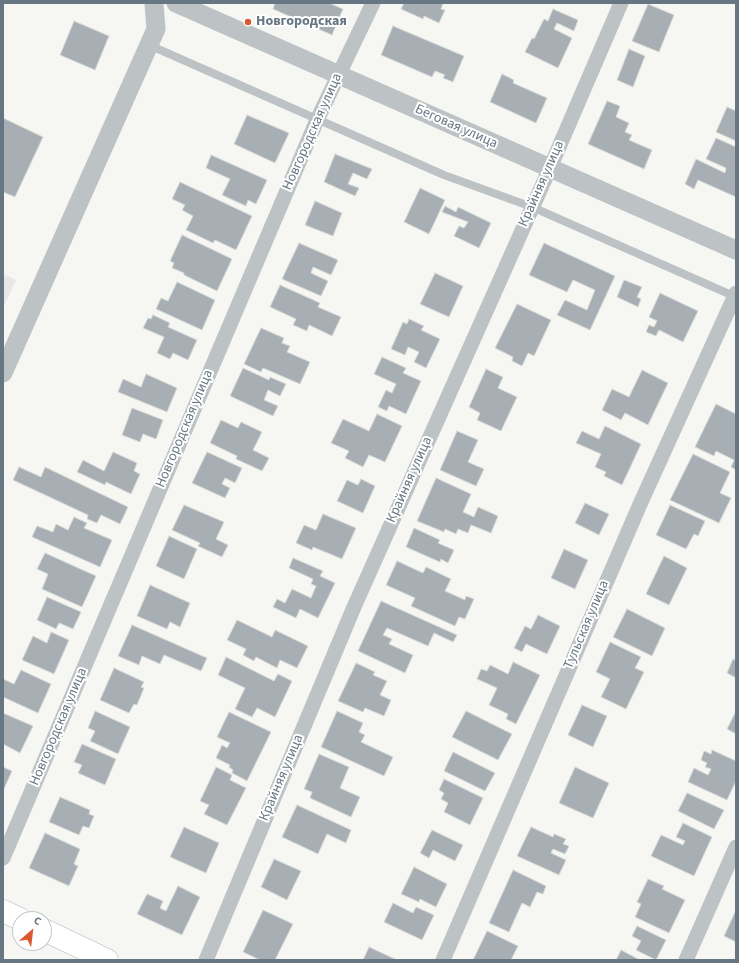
<!DOCTYPE html>
<html>
<head>
<meta charset="utf-8">
<style>
  body { margin:0 }
  #map { position:relative; width:739px; height:963px; overflow:hidden; background:#f6f6f3; font-family:"Source Sans 3",sans-serif }
  canvas { display:block }
  .frame { position:absolute; inset:0; border:4px solid #677683; pointer-events:none }
  .north { position:absolute; left:12px; top:911px; width:40px; height:40px; box-sizing:border-box; background:#fff; border:1px solid #c2c8cd; border-radius:50%; rotate:28deg; font-size:11px; font-weight:700; line-height:16px; text-align:center; color:#677683 }
  .north::after { content:''; display:block; margin:auto; width:14px; height:18px; background:#d95931; clip-path:polygon(50% 0,100% 100%,50% 72%,0 100%) }
</style>
</head>
<body>
<div id="map">
<canvas width="739" height="963"></canvas>
<div class="frame"></div>
<div class="north">С</div>
</div>
<script>
const g = document.querySelector('canvas').getContext('2d');
g.lineJoin = 'round';
function fillPath(path, color) { g.fillStyle = color; g.fill(path, 'evenodd'); }
const shape = rows => new Path2D(rows.map(r => 'M' + r).join(''));
function strokePath(path, color, width, dash) { g.strokeStyle = color; g.lineWidth = width; g.lineCap = dash ? 'butt' : 'round'; g.setLineDash(dash || []); g.stroke(path); }
function write(font, color, halo, rows, align = 'center') {
  g.font = font + ' "Source Sans 3",sans-serif'; g.lineWidth = 4; g.setLineDash([]); g.textBaseline = 'middle'; g.strokeStyle = halo; g.fillStyle = color; for (const [text, x, y, turn = 0] of rows) {
    g.save(); g.translate(x, y); g.rotate((+turn || 0) * Math.PI / 180); g.textAlign = isNaN(turn) ? turn : align; if (halo) g.strokeText(text, 0, 0); g.fillText(text, 0, 0); g.restore();
  }
}
fillPath(shape([
  [3,274,16,280,3,308]
]), '#e7e8e7');
const building = shape([
  [275,3,329,3,343,9,332,35,273,9,275,3],
  [404,3,443,3,441,9,445,10,439,23,424,16,423,19,401,9,404,3],
  [648,4,674,15,659,52,632,41,648,4],
  [553,9,578,20,574,31,557,23,554,29,572,38,558,68,525,52,532,38,534,39,544,19,548,21,553,9],
  [74,21,109,36,95,70,60,55,74,21],
  [393,26,464,56,453,82,443,78,445,75,435,71,432,77,381,55,393,26],
  [629,49,645,56,633,87,617,80,629,49],
  [502,74,514,80,513,83,547,98,536,123,490,102,502,74],
  [607,101,620,106,616,117,629,123,625,132,632,135,629,140,652,150,644,169,588,144,607,101],
  [727,107,736,111,736,141,716,132,727,107],
  [247,115,289,133,275,163,234,144,247,115],
  [3,118,43,137,15,197,3,192,3,118],
  [716,138,736,147,736,197,698,180,694,189,685,184,696,159,725,173,726,168,706,159,716,138],
  [335,154,372,169,367,179,353,173,348,184,359,188,355,196,324,182,335,154],
  [211,155,267,180,256,204,248,200,246,206,222,195,230,179,206,168,211,155],
  [180,182,252,216,236,250,215,240,213,243,186,230,193,216,182,210,185,205,172,199,180,182],
  [420,188,445,200,429,234,404,222,420,188],
  [315,201,342,213,333,236,305,225,315,201],
  [445,206,456,212,458,207,491,223,479,248,454,236,459,226,464,228,468,222,442,212,445,206],
  [182,235,232,259,217,291,184,275,184,273,172,268,174,263,170,261,182,235],
  [299,243,338,260,331,275,313,267,311,273,328,281,321,296,282,279,299,243],
  [544,243,615,276,590,330,557,315,565,300,587,310,595,290,573,280,567,292,529,275,544,243],
  [435,273,463,286,449,317,420,304,435,273],
  [624,280,642,287,637,297,641,299,638,307,617,297,624,280],
  [177,282,215,300,202,330,156,309,161,298,168,301,177,282],
  [280,285,320,303,318,307,341,317,332,336,309,325,307,331,293,325,296,319,270,307,280,285],
  [660,293,698,311,683,342,659,330,656,336,646,332,649,325,654,327,657,321,649,317,660,293],
  [517,304,551,320,534,356,528,353,522,366,512,361,513,357,495,348,517,304],
  [153,315,170,323,168,327,197,340,188,360,173,353,170,359,157,353,164,337,143,328,148,318,151,319,153,315],
  [409,319,424,326,421,330,440,339,426,368,414,362,419,352,408,347,405,355,391,349,403,322,407,324,409,319],
  [261,328,284,338,282,343,290,346,287,352,310,362,300,384,263,368,261,372,244,364,261,328],
  [382,357,406,368,403,373,421,381,406,414,389,406,387,411,378,407,386,390,392,393,396,384,374,374,382,357],
  [243,368,269,380,270,377,286,384,280,396,268,390,264,400,278,406,273,416,230,396,243,368],
  [486,369,503,377,498,388,517,397,501,431,477,420,480,413,469,407,486,369],
  [642,370,668,383,648,425,625,413,621,420,602,410,612,389,629,397,642,370],
  [146,374,177,388,167,412,118,392,123,379,141,387,146,374],
  [716,404,736,414,736,470,731,467,734,460,716,451,714,456,695,447,716,404],
  [132,408,163,420,156,439,143,434,140,442,122,435,132,408],
  [377,414,402,426,385,462,369,455,363,467,345,458,349,451,331,443,343,419,369,431,377,414],
  [221,420,238,428,241,422,262,432,253,450,269,458,262,471,236,459,237,456,210,443,221,420],
  [605,426,641,444,622,485,604,476,606,472,595,467,601,454,576,443,582,431,599,439,605,426],
  [457,431,478,440,468,462,484,469,476,486,440,470,457,431],
  [113,452,137,463,134,471,140,474,131,494,106,482,105,485,77,472,83,460,104,471,113,452],
  [207,452,242,468,235,483,225,478,222,484,230,488,225,498,192,483,207,452],
  [693,454,730,472,720,493,731,498,719,523,670,500,693,454],
  [19,467,41,477,45,467,128,507,120,524,101,515,97,523,87,519,88,515,13,480,19,467],
  [436,478,471,494,463,512,474,517,478,507,498,516,491,533,471,525,468,533,458,529,456,534,445,529,444,532,417,521,436,478],
  [361,479,375,486,363,513,337,501,347,480,358,485,361,479],
  [585,503,609,514,599,535,575,523,585,503],
  [184,505,224,522,216,539,228,545,222,557,198,546,200,543,172,530,184,505],
  [670,505,705,521,698,536,694,534,686,549,656,535,670,505],
  [323,514,356,528,342,559,313,547,312,550,296,543,304,525,316,530,323,514],
  [74,517,87,523,84,528,112,540,100,567,32,537,37,526,53,532,56,524,68,530,74,517],
  [414,528,440,540,438,543,454,550,448,563,441,559,440,562,406,547,414,528],
  [169,536,197,549,184,579,156,566,169,536],
  [564,549,588,560,575,589,551,578,564,549],
  [45,553,96,576,82,607,42,589,48,574,37,569,45,553],
  [664,556,687,568,669,605,646,594,664,556],
  [293,558,323,571,320,576,335,583,318,618,300,609,296,618,273,607,277,599,285,603,292,589,311,598,316,586,311,584,313,579,289,568,293,558],
  [397,561,423,573,426,567,451,579,445,591,465,600,466,596,474,599,465,619,459,617,455,626,411,606,415,598,386,585,397,561],
  [150,585,190,603,180,627,170,622,167,629,137,616,150,585],
  [47,597,81,612,73,629,59,623,56,629,37,620,47,597],
  [381,601,457,635,453,642,434,633,428,646,387,628,383,635,392,639,389,644,413,655,405,673,358,651,381,601],
  [627,609,665,628,652,656,613,637,627,609],
  [538,615,560,626,547,654,526,644,522,652,514,648,525,626,531,629,538,615],
  [237,620,272,637,275,630,308,646,297,668,280,660,277,668,256,657,254,661,243,655,246,649,227,640,237,620],
  [132,625,207,658,201,671,164,655,160,664,142,656,139,665,118,656,132,625],
  [51,632,69,640,54,674,22,660,33,636,47,643,51,632],
  [610,642,641,657,635,668,644,672,626,709,601,697,610,679,596,672,610,642],
  [226,657,274,681,278,674,292,681,275,717,257,708,252,717,235,709,245,688,218,675,226,657],
  [733,659,736,661,736,678,727,673,733,659],
  [513,662,540,675,516,724,506,719,508,714,489,705,497,688,477,679,481,669,487,671,490,665,508,674,513,662],
  [356,663,375,672,373,675,387,681,380,695,391,700,384,716,365,708,363,712,338,701,356,663],
  [114,668,144,682,141,687,144,688,137,705,134,704,129,713,100,700,114,668],
  [21,670,51,684,38,713,3,697,3,679,14,684,21,670],
  [582,705,607,716,593,747,568,735,582,705],
  [95,711,130,727,118,754,90,741,95,731,88,728,95,711],
  [337,711,363,723,359,732,365,735,361,742,393,757,384,776,321,747,337,711],
  [466,711,512,734,498,760,452,737,466,711],
  [736,711,736,734,727,729,736,711],
  [229,712,271,732,247,781,232,773,233,770,229,767,230,765,216,758,222,745,227,748,230,743,217,737,229,712],
  [3,713,33,726,20,753,3,744,3,713],
  [82,744,116,759,105,785,78,773,82,765,74,762,82,744],
  [712,750,736,761,736,781,727,800,688,782,694,768,708,775,711,769,705,767,707,763,701,760,704,751,711,754,712,750],
  [453,752,495,773,485,791,444,771,453,752],
  [319,754,349,767,340,788,360,797,351,817,310,798,312,792,304,789,319,754],
  [3,767,12,771,3,791,3,767],
  [216,767,232,775,230,780,246,788,227,825,204,814,209,805,200,801,216,767],
  [575,767,609,783,593,818,559,803,575,767],
  [444,779,483,798,470,825,444,812,448,803,441,799,444,793,439,790,444,779],
  [687,793,724,810,714,829,678,811,687,793],
  [60,797,90,810,89,814,94,816,89,828,83,826,79,835,49,822,60,797],
  [297,805,351,830,346,843,327,834,318,854,282,837,297,805],
  [683,823,712,837,694,876,651,856,661,835,683,845,685,841,676,837,683,823],
  [184,827,219,843,206,873,170,857,184,827],
  [531,827,553,837,554,834,566,839,563,844,569,846,565,854,553,849,551,853,566,860,559,875,517,856,531,827],
  [432,830,463,845,455,861,433,850,429,858,420,853,432,830],
  [45,833,80,849,74,864,78,866,69,886,29,868,45,833],
  [274,859,301,871,287,900,261,887,274,859],
  [414,867,447,884,436,907,420,899,419,902,401,894,414,867],
  [513,870,546,886,543,894,537,892,530,907,522,903,509,932,489,923,513,870],
  [648,879,664,886,662,889,685,900,669,933,635,917,641,904,637,902,648,879],
  [178,886,200,897,182,935,137,914,147,894,163,901,160,908,166,911,178,886],
  [393,903,413,913,416,907,434,915,422,940,384,922,393,903],
  [263,910,293,924,275,960,260,960,243,952,263,910],
  [736,910,736,942,724,936,736,910],
  [637,926,666,940,656,960,636,950,641,941,632,936,637,926],
  [487,931,518,946,511,960,473,960,487,931],
  [369,947,397,960,363,960,369,947],
  [621,950,640,960,616,960,621,950]
]);
fillPath(building, '#a7afb4');
strokePath(building, '#d8d8d6', 1);
const secondary = shape([
  [3,911,20,919],
  [44,930,107,960]
]);
strokePath(secondary, '#b2b7bc', 23);
strokePath(shape([
  [149,45,444,175,532,207,736,297]
]), '#bdc2c5', 8);
strokePath(shape([
  [3,858,317,120,373,3],
  [206,960,354,607,550,168,621,3],
  [443,960,641,502,736,293],
  [686,960,736,847]
]), '#bdc2c5', 15);
strokePath(shape([
  [176,3,736,250],
  [3,373,156,29,154,3]
]), '#bdc2c5', 19);
strokePath(secondary, '#fff', 22);
for (const [x, y, r, color] of [
  [248,22,4,"#d95931"]
]) { const dot = new Path2D(); dot.arc(x, y, r, 0, 2 * Math.PI); g.fillStyle = color; g.fill(dot); strokePath(dot, '#fff', 1.5); }
write('bold 14px', '#677683', '#fff', [
  ["Новгородская",256,22]
], 'left');
write('14px', '#677683', '#fff', [
  ["Беговая улица",456,127,24],
  ["Новгородская улица",313,132,-66],
  ["Крайняя улица",542,184,-66],
  ["Новгородская улица",185,429,-67],
  ["Крайняя улица",410,480,-66],
  ["Тульская улица",587,625,-67],
  ["Новгородская улица",59,727,-67],
  ["Крайняя улица",282,778,-67]
]);
</script>
</body>
</html>
